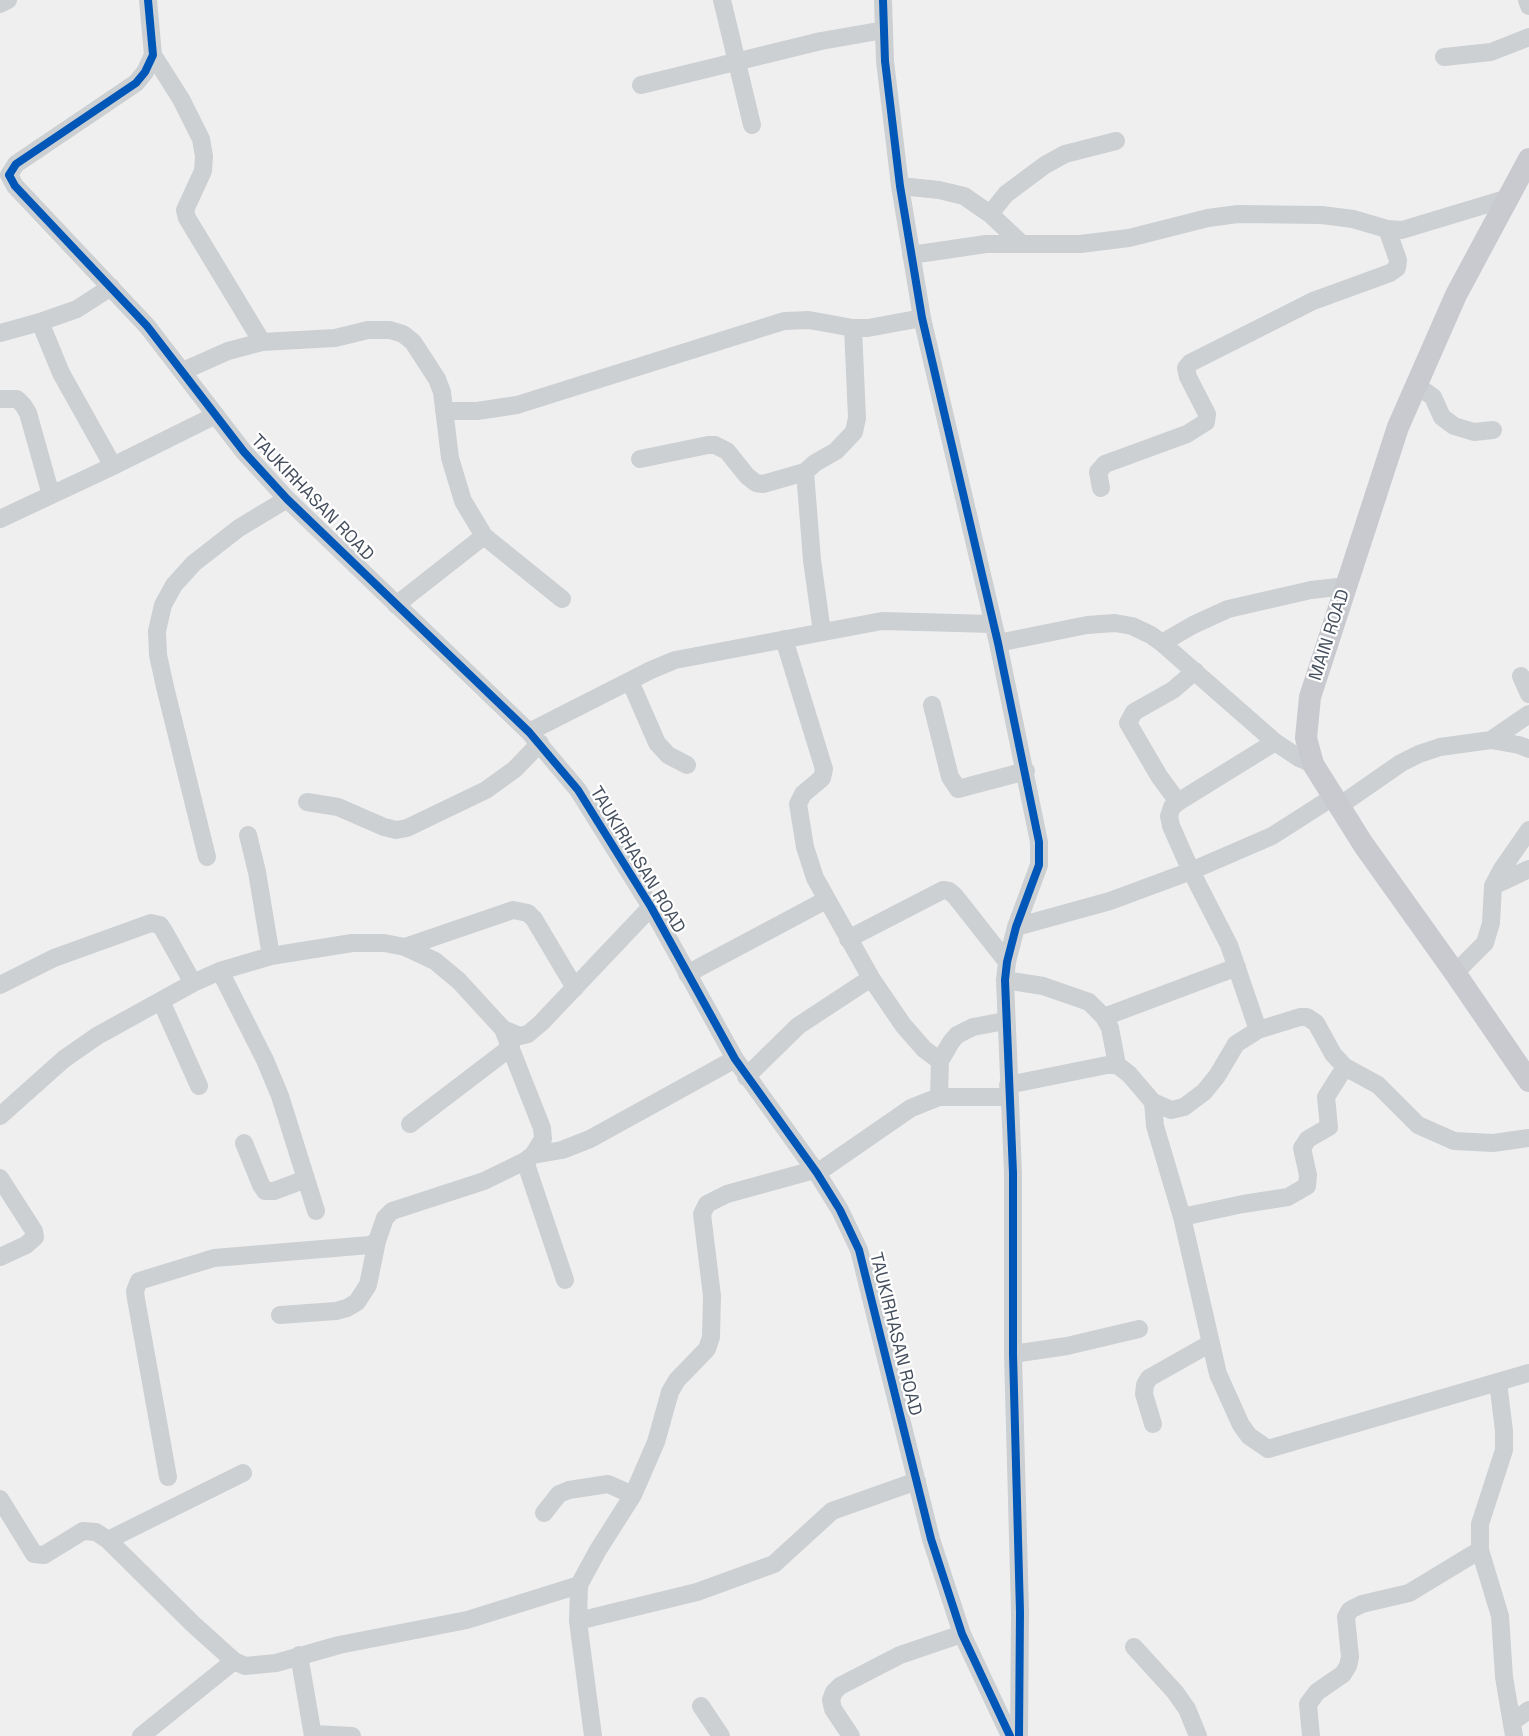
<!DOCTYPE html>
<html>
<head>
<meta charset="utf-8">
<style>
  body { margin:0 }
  canvas { display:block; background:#f0efef }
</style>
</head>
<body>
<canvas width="1529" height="1736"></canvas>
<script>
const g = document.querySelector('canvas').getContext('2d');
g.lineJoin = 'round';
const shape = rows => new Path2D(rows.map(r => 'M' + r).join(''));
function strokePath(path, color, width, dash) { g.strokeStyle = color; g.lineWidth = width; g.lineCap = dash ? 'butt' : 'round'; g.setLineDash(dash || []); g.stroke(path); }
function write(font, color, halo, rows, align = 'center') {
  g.font = font + ' "Space Grotesk",sans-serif'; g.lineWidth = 4.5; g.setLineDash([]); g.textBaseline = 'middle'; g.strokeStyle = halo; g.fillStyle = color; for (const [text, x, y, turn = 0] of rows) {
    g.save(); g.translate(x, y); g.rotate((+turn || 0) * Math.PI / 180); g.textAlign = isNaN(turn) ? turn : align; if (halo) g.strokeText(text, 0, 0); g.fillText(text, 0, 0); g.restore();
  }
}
strokePath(shape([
  [148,0,153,55,145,72,136,83,16,164,9,175,15,186,147,326,244,452,287,499,529,732,578,790,651,907,735,1059,817,1173,840,1210,859,1250,931,1539,962,1634,1010,1736],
  [722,0,752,125],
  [883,0,885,61,900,186,922,318,998,643,1039,842,1039,865,1016,927,1007,962,1005,980,1013,1173,1013,1354,1020,1612,1019,1736],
  [1527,0,1529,6],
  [0,4,8,0],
  [153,55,181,99,201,139,204,156,203,171,185,210,187,218,262,342],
  [1444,57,1491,52,1529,37],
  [641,85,821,41,884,30],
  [900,186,939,190,964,196,990,214,1022,244],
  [990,214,1006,194,1045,165,1065,154,1116,141],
  [911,255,986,244,1080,244,1129,238,1208,218,1238,214,1322,215,1353,219,1387,229,1402,230,1508,198],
  [40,322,61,373,113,466],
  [0,333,40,322,77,309,111,287],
  [183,371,228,351,262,342,335,338,368,330,390,330,403,334,413,342,437,379,442,392,450,458,463,501,484,536,562,599],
  [1416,385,1433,397,1442,417,1454,426,1474,432,1493,430],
  [0,399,17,399,23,405,28,413,51,495],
  [444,411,477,411,517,405,784,321,809,320,853,328,868,328,922,318],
  [640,459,708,445,715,445,727,451,747,476,756,483,763,484,805,472],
  [1101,488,1098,472,1105,464,1187,434,1206,422,1207,414,1188,377,1186,368,1190,363,1313,301,1390,273,1397,268,1398,260,1387,229],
  [0,519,113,466,216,415],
  [396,605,484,536],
  [822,632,812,560,805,472,815,463,836,451,854,432,857,418,853,328],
  [784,639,824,769,822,778,803,794,798,804,805,847,815,878,871,978,903,1025,924,1049,940,1061],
  [998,643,1087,625,1115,623,1132,626,1151,635,1162,643,1275,742,1299,758,1313,764],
  [1162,643,1193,625,1228,609,1311,590,1346,586],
  [1521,676,1529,694],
  [630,681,657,743,668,755,687,765],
  [932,705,950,777,958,789,1026,771],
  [529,732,651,670,675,660,882,621,993,624],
  [1491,740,1529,714],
  [307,802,338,807,384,827,396,830,407,828,486,790,515,769,540,743],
  [1178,802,1159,776,1128,723,1134,712,1173,690,1195,671],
  [1339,806,1401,763,1419,754,1440,747,1491,740,1519,745,1529,749],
  [248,835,257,872,271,956],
  [207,857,165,687,158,655,157,631,163,605,174,585,194,563,239,528,287,499],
  [1493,886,1529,869],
  [1016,927,1110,901,1191,871,1272,836,1333,797],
  [848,939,943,890,949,891,955,896,1007,962],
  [405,947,513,910,528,913,534,919,575,988],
  [220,971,265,1060,280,1096,316,1211],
  [1455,973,1485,943,1491,923,1493,886,1502,869,1529,830],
  [687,974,826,900],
  [1005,980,1043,986,1089,1002,1104,1017,1110,1028,1117,1065],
  [0,985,54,958,151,923,160,925,164,931,193,983],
  [161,1001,199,1086],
  [1104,1017,1237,967],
  [1258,1030,1229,945,1191,871,1171,826,1169,816,1172,807,1178,802,1275,742],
  [746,1077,798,1026,871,978],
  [1008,1085,1107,1065,1117,1065,1129,1074,1153,1102,1171,1110,1184,1107,1204,1092,1217,1076,1236,1044,1258,1030,1300,1017,1307,1017,1316,1023,1333,1054,1345,1067,1378,1085,1418,1125,1454,1141,1493,1143,1529,1138],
  [939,1097,940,1061,951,1042,957,1035,973,1027,1005,1021],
  [1153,1102,1155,1126,1182,1217,1218,1374,1241,1425,1249,1436,1268,1449,1529,1373],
  [0,1116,64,1059,97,1036,193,983,220,971,271,956,352,943,384,943,405,947,435,961,459,981,503,1029,520,1036,528,1034,541,1023,651,907],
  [410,1124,511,1047],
  [244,1143,261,1185,265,1191,274,1191,306,1179],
  [533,1155,562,1150,590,1139,735,1059],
  [525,1161,565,1280],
  [817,1173,911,1108,939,1097,1009,1097],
  [0,1178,34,1231,35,1237,26,1245,0,1257],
  [1182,1217,1243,1204,1288,1197,1307,1186,1308,1175,1302,1148,1308,1139,1329,1127,1326,1097,1345,1067],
  [280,1315,336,1311,347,1308,357,1302,368,1285,377,1241],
  [1013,1354,1067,1346,1139,1329],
  [1498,1382,1504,1431,1504,1450,1480,1524,1480,1550,1500,1616,1504,1677,1514,1736],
  [1153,1424,1144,1394,1145,1385,1149,1378,1211,1343],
  [168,1477,136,1299,135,1291,139,1281,214,1258,370,1245,377,1241,385,1218,392,1211,484,1181,525,1161,533,1155,543,1139,542,1128,503,1029],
  [0,1499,34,1554,44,1555,83,1531,96,1532,108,1540,193,1624,234,1661,245,1666,276,1663,339,1645,467,1620,579,1585],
  [544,1513,559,1494,569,1490,608,1484,633,1495],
  [108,1540,243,1473],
  [578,1621,697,1592,774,1564,832,1511,917,1481],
  [1134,1647,1175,1692,1187,1709,1198,1736],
  [299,1655,313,1736],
  [701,1706,721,1736],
  [1513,1721,1529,1710],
  [314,1734,352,1736],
  [141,1736,234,1661],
  [593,1736,578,1621,579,1585,598,1550,633,1495,656,1442,670,1392,677,1380,707,1349,711,1337,712,1296,702,1214,707,1204,727,1194,814,1170],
  [851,1736,833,1709,831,1700,834,1692,840,1686,900,1655,962,1634],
  [1311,1736,1308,1704,1317,1692,1343,1674,1348,1666,1350,1657,1346,1617,1350,1610,1362,1604,1409,1593,1480,1550]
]), '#cdd0d3', 18);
strokePath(shape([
  [1529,159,1456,295,1398,427,1310,697,1306,738,1313,764,1363,844,1455,973,1529,1081]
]), '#c8cad0', 22);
strokePath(shape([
  [148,0,153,55,145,72,136,83,16,164,9,175,15,186,147,326,244,452,287,499,529,732,578,790,651,907,735,1059,817,1173,840,1210,859,1250,931,1539,962,1634,1010,1736],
  [883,0,885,61,900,186,922,318,998,643,1039,842,1039,865,1016,927,1007,962,1005,980,1013,1173,1013,1354,1020,1612,1019,1736]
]), '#0057b8', 8);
write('18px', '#454f5d', '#fff', [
  ["TAUKIRHASAN ROAD",312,498,46],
  ["MAIN ROAD",1330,635,-72],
  ["TAUKIRHASAN ROAD",637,860,59],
  ["TAUKIRHASAN ROAD",895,1334,76]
]);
</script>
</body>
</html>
